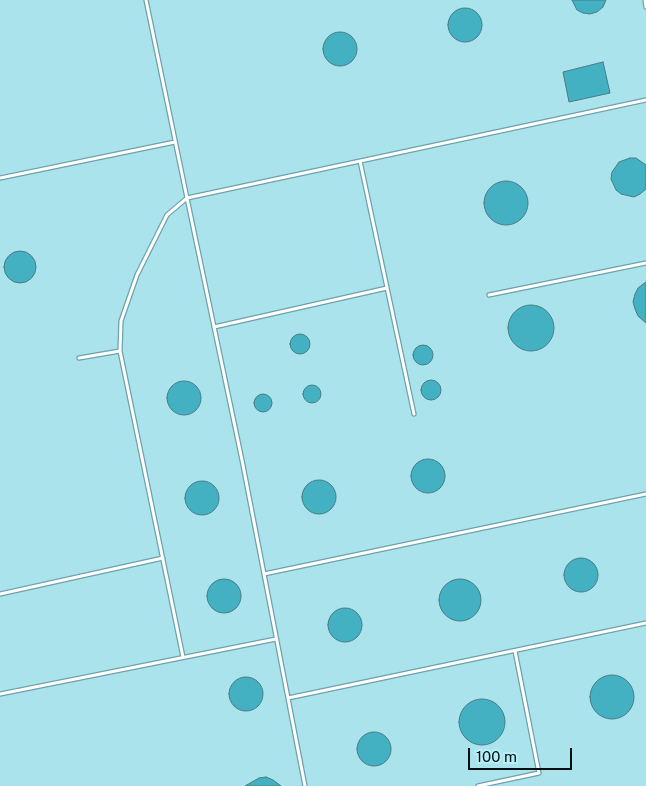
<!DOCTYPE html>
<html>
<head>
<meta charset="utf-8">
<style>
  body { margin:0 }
  #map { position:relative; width:646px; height:786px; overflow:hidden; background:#abe3ed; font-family:"Public Sans",sans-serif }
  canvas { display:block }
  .scale { position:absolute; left:468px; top:748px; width:104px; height:22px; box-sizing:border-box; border:2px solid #000f12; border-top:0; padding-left:6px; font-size:15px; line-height:18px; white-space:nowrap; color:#000f12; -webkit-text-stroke:4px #b7f0fa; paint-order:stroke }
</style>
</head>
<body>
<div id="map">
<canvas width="646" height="786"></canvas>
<div class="scale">100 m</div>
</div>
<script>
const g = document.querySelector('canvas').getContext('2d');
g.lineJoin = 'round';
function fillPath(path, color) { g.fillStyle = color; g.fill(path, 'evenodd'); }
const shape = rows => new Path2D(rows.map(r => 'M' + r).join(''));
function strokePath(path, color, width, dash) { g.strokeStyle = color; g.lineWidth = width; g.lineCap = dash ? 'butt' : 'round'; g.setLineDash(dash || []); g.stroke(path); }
const building = shape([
  [572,0,606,0,603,7,597,12,590,14,583,13,577,10,572,0],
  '448 25a17 17 0 1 1 34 0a17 17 0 1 1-34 0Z',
  '323 49a17 17 0 1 1 34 0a17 17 0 1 1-34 0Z',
  [603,62,610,93,569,102,563,72,603,62],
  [630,158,636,158,646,165,646,189,640,194,634,197,621,194,616,190,611,179,612,172,619,162,630,158],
  '484 203a22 22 0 1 1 44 0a22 22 0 1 1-44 0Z',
  '4 267a16 16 0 1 1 32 0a16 16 0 1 1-32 0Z',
  [646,282,646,323,638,316,635,309,633,302,635,294,638,288,646,282],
  '508 328a23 23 0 1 1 46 0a23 23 0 1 1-46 0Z',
  '290 344a10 10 0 1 1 20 0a10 10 0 1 1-20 0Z',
  '413 355a10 10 0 1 1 20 0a10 10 0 1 1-20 0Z',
  '421 390a10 10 0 1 1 20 0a10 10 0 1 1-20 0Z',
  '167 398a17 17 0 1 1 34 0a17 17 0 1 1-34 0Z',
  '303 394a9 9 0 1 1 18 0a9 9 0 1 1-18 0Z',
  '254 403a9 9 0 1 1 18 0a9 9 0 1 1-18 0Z',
  '411 476a17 17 0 1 1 34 0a17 17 0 1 1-34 0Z',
  '302 497a17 17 0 1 1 34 0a17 17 0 1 1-34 0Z',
  '185 498a17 17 0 1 1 34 0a17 17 0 1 1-34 0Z',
  '564 575a17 17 0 1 1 34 0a17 17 0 1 1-34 0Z',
  '207 596a17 17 0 1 1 34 0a17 17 0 1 1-34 0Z',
  '439 600a21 21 0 1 1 42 0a21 21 0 1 1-42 0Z',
  '328 625a17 17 0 1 1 34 0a17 17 0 1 1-34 0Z',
  '590 697a22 22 0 1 1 44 0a22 22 0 1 1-44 0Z',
  '229 694a17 17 0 1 1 34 0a17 17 0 1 1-34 0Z',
  '459 722a23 23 0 1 1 46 0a23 23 0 1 1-46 0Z',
  '357 749a17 17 0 1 1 34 0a17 17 0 1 1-34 0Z',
  [266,777,273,780,281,786,245,786,259,778,266,777]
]);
fillPath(building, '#44b1c3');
strokePath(building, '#467c85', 1);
const service = shape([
  [146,0,187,198,167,215,137,275,121,321,120,351,183,657],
  [645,0,646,7],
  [360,161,414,414],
  [0,178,175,142],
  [489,295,646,263],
  [214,327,387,288],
  [79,358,120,351],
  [264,574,646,494],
  [0,594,163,558],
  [0,694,276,639],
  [288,698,646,623],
  [305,786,242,460,187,198,646,100],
  [478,786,539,773,515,651]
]);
strokePath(service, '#6ca2ac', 5.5);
strokePath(service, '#fff', 3);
</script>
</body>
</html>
